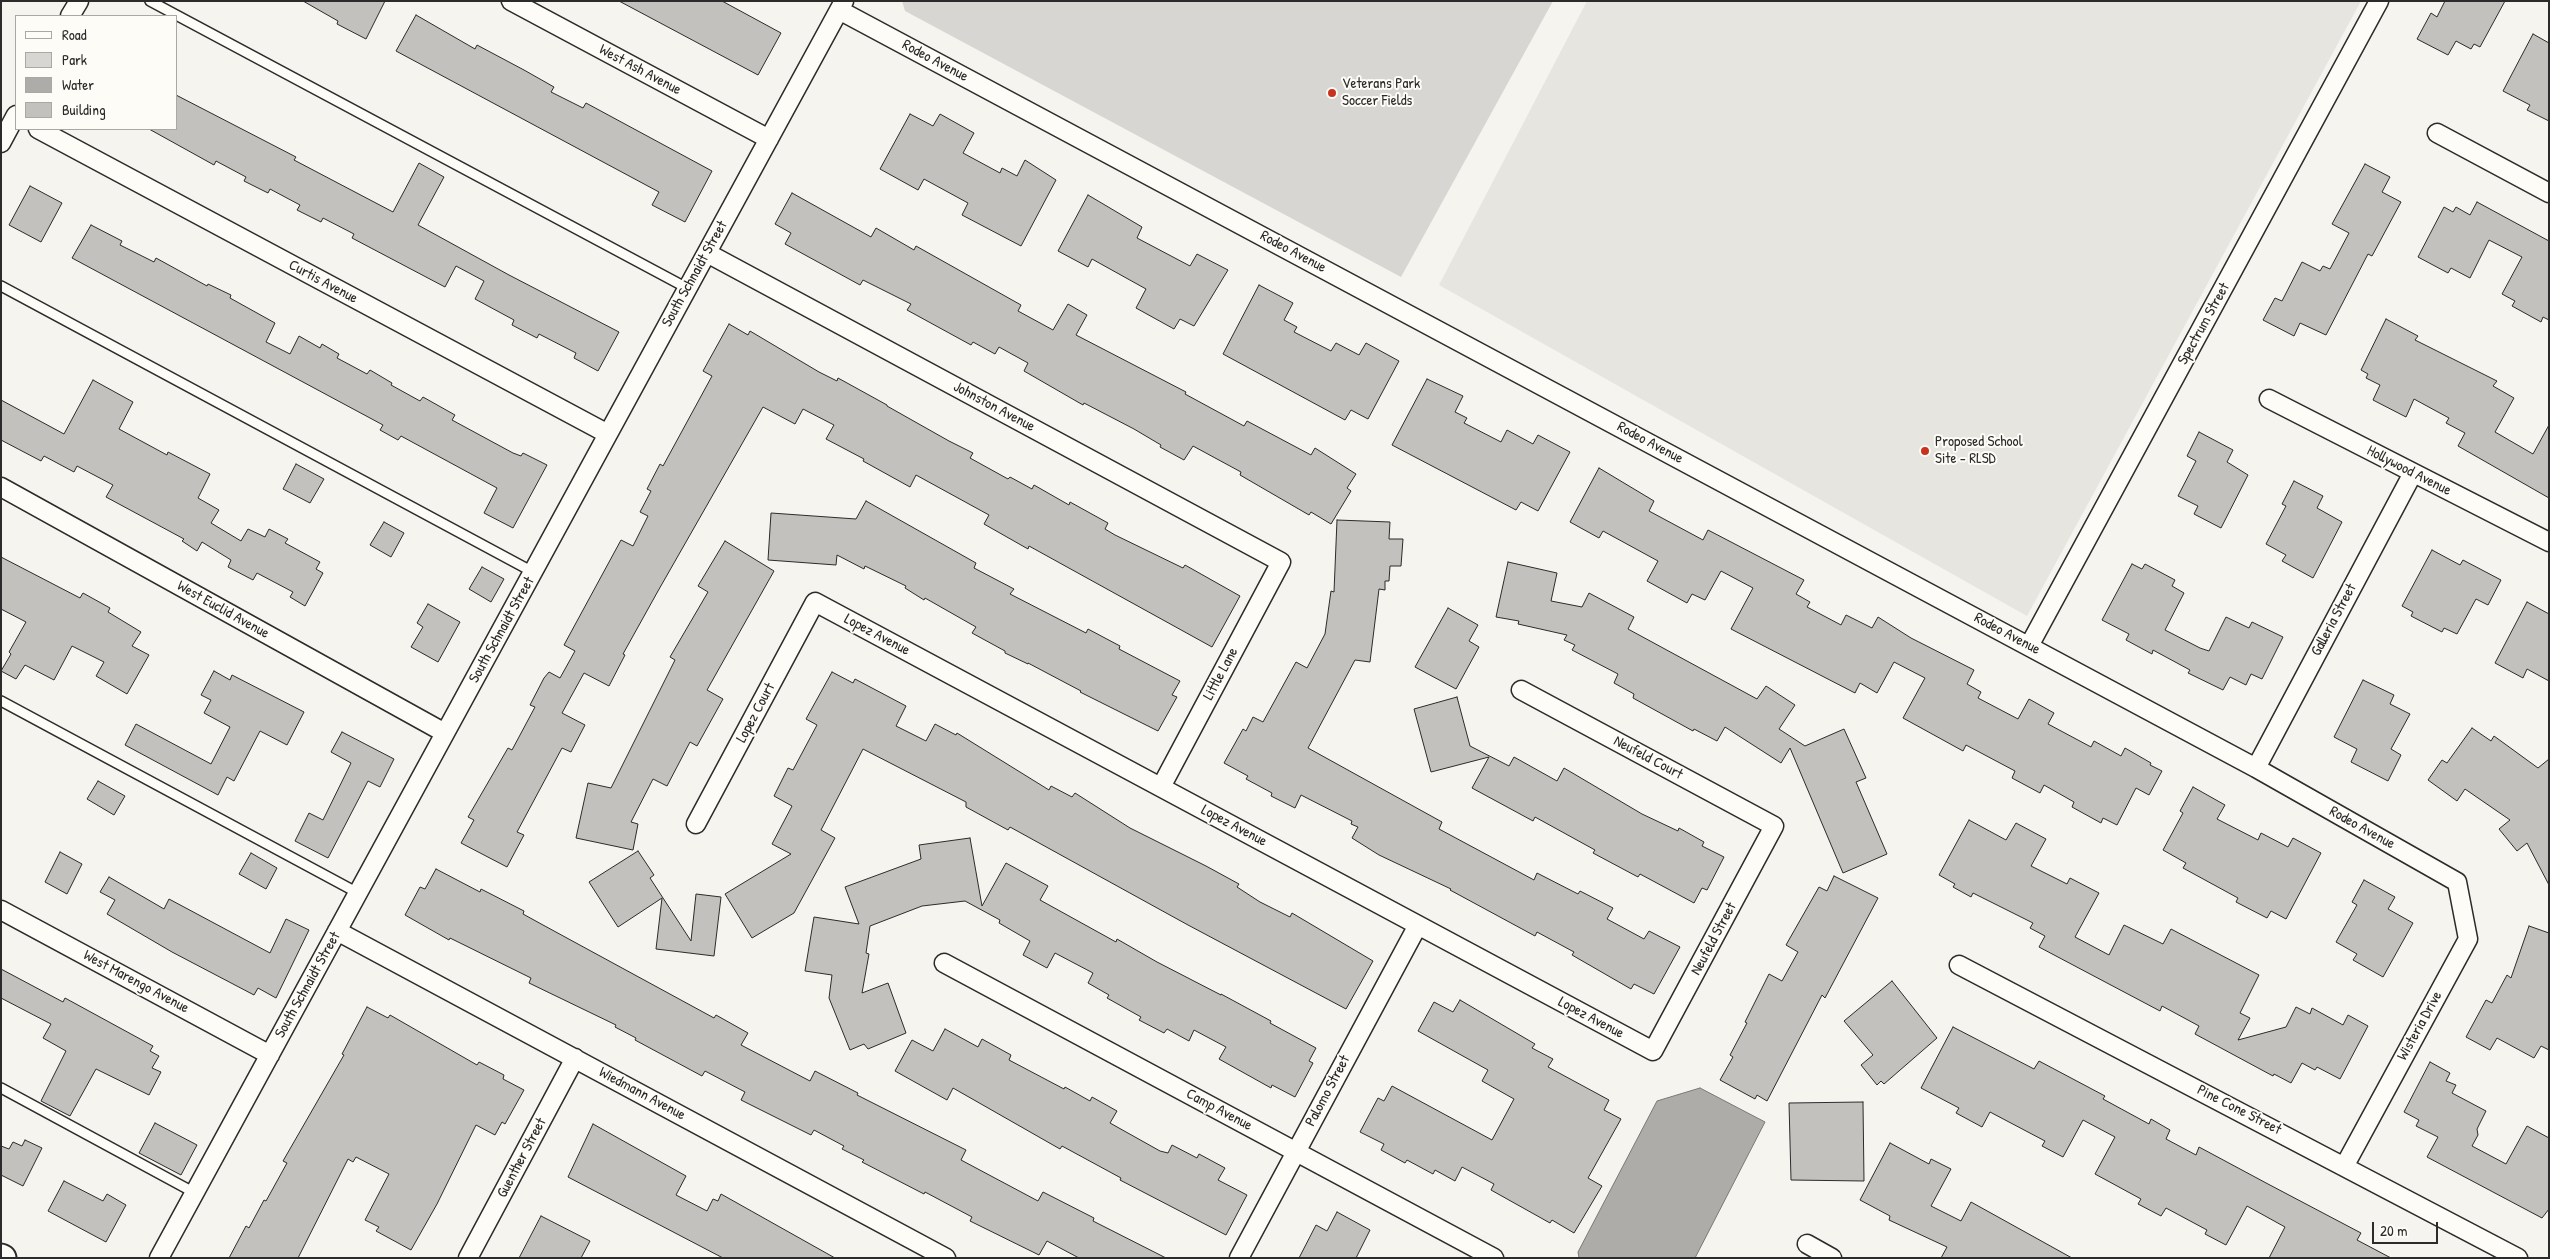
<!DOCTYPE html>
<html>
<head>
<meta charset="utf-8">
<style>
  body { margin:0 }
  #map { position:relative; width:2550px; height:1259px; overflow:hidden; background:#f5f4ef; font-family:"Patrick Hand",sans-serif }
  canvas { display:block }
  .frame { position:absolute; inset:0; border:2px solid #2b2b2b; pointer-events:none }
  .legend { position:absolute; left:15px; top:15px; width:162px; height:115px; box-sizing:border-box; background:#fdfcf7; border:1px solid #a9a8a5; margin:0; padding:6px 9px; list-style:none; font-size:15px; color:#2b2b2b }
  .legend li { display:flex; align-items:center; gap:10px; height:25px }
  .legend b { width:25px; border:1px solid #a9a8a5 }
  .scale { position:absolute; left:2372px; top:1222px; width:66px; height:22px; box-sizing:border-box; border:2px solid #2b2b2b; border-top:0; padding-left:6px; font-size:15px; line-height:18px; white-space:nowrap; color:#2b2b2b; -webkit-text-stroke:4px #fdfcf7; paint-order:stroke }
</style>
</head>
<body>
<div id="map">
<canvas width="2550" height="1259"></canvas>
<div class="frame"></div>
<ul class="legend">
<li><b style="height:6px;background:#fdfcf7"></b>Road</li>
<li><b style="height:14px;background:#d7d6d2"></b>Park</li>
<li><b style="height:14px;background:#adaca9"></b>Water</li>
<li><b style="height:14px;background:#c2c1be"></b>Building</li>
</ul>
<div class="scale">20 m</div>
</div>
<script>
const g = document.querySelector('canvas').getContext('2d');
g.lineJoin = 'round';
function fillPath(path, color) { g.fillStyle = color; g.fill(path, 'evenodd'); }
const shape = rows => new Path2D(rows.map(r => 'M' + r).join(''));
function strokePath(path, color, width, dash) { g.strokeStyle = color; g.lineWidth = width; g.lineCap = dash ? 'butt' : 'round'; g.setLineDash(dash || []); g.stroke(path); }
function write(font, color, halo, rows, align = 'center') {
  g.font = font + ' "Patrick Hand",sans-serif'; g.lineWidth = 4; g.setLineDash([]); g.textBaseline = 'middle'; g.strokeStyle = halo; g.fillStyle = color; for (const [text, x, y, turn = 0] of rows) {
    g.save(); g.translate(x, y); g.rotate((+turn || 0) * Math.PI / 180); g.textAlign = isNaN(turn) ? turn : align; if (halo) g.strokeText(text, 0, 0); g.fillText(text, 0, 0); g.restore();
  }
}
fillPath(shape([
  [1587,1,2361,1,2027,616,1439,285]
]), '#e6e5e0');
fillPath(shape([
  [902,1,1553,1,1401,277,905,11]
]), '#d7d6d2');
const water = shape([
  [1700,1088,1765,1122,1695,1258,1579,1258,1578,1252,1657,1101,1700,1088]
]);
fillPath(water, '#adaca9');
strokePath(water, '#797877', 1);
const building = shape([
  [303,1,385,1,366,39,337,24,338,21,303,1],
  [619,1,722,1,781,33,758,75,619,1],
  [2445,1,2505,1,2480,47,2474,44,2471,49,2456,41,2448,55,2417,39,2431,13,2437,17,2445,1],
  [416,15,475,49,477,45,524,70,554,87,551,92,583,108,586,103,712,171,685,222,652,205,659,192,396,51,416,15],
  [2533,34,2549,43,2549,121,2527,110,2530,105,2503,91,2533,34],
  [176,95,296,157,294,160,393,212,419,163,444,177,418,225,509,275,619,332,598,371,574,358,576,353,539,334,537,338,512,325,514,320,475,299,484,281,456,266,445,287,352,238,354,234,323,218,321,222,297,210,300,205,270,189,268,193,244,181,246,177,216,161,214,165,149,129,176,129,176,95],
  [910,114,933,126,940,114,974,133,963,153,1000,173,1002,168,1017,176,1025,160,1056,180,1021,246,962,215,968,203,924,179,918,190,880,169,910,114],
  [2365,164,2390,177,2382,192,2401,202,2372,256,2368,254,2326,335,2300,323,2294,336,2263,320,2275,298,2282,301,2302,262,2320,271,2323,266,2330,269,2349,233,2332,224,2365,164],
  [30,186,62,203,41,242,9,225,30,186],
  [792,193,871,237,876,228,914,250,916,246,1021,305,1018,311,1053,330,1068,304,1087,315,1076,335,1186,392,1185,394,1244,426,1247,421,1311,455,1315,448,1356,474,1347,488,1351,491,1331,524,1311,512,1309,515,1240,475,1241,472,1193,446,1184,460,1160,447,1161,445,1134,429,1084,403,1083,405,1024,371,1028,363,999,347,995,354,973,342,971,345,907,310,911,304,863,280,860,285,785,244,791,233,775,224,792,193],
  [1088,195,1142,227,1137,238,1190,266,1197,254,1228,270,1194,326,1180,319,1174,329,1136,308,1146,289,1092,259,1088,267,1058,251,1088,195],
  [2477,202,2549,241,2549,320,2543,317,2541,322,2512,306,2515,301,2502,294,2522,257,2489,240,2470,278,2451,268,2448,273,2418,257,2444,207,2453,212,2456,207,2470,215,2477,202],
  [91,225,122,241,120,245,154,262,156,258,207,286,208,284,231,295,230,298,275,323,266,342,290,354,299,336,320,348,322,344,339,354,337,358,367,374,370,370,392,383,391,385,420,401,423,397,455,415,452,420,513,453,521,456,523,453,547,465,513,528,484,513,497,488,401,436,398,440,380,430,383,425,72,258,91,225],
  [1259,285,1293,303,1284,320,1297,327,1294,332,1331,351,1336,343,1359,355,1366,343,1399,361,1368,419,1351,410,1345,420,1223,354,1259,285],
  [2386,319,2418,336,2415,340,2497,381,2493,386,2514,398,2495,432,2533,454,2549,425,2549,498,2458,446,2465,433,2446,423,2449,418,2414,399,2406,417,2373,400,2380,385,2366,378,2368,374,2361,370,2386,319],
  [729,324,748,335,750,331,819,372,837,381,838,378,887,405,887,406,949,441,973,453,970,458,1008,479,1010,477,1032,489,1034,485,1069,505,1070,502,1108,523,1105,529,1115,535,1183,568,1185,565,1240,596,1212,647,1029,546,1028,549,984,524,989,515,916,475,910,487,863,461,864,459,826,439,834,425,803,409,795,424,763,407,658,591,623,654,625,655,609,686,584,673,562,713,585,725,571,752,562,748,517,832,524,835,507,867,461,843,474,820,468,817,508,748,512,750,535,707,530,705,544,678,549,672,560,678,575,651,564,645,621,540,633,546,648,516,640,512,651,491,647,489,660,464,663,466,712,376,703,371,729,324],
  [1427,379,1463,396,1455,412,1467,418,1464,423,1501,442,1507,430,1533,444,1538,435,1570,452,1538,511,1521,502,1516,510,1392,445,1427,379],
  [93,380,133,402,119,429,167,455,168,452,210,474,198,498,219,510,211,523,241,541,248,529,265,537,269,529,288,539,285,543,320,562,316,569,323,573,305,606,290,597,293,592,257,573,253,580,228,567,231,560,202,542,197,551,182,541,184,539,106,497,113,485,77,466,74,472,44,456,41,461,1,440,1,400,64,434,93,380],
  [2199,432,2233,450,2227,462,2248,475,2221,528,2194,514,2198,506,2178,496,2196,461,2187,456,2199,432],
  [296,464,324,479,310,503,283,489,296,464],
  [1599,468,1654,501,1649,511,1703,540,1708,530,1804,580,1796,594,1810,602,1807,607,1841,625,1846,615,1872,628,1878,617,1911,638,1974,670,1967,684,1981,692,1978,698,2018,719,2029,699,2054,713,2048,724,2091,747,2094,741,2121,756,2125,748,2151,763,2150,765,2162,771,2149,795,2136,788,2117,825,2103,818,2101,823,2072,807,2074,802,2044,785,2040,793,2012,778,2015,771,1966,745,1963,751,1903,718,1925,678,1894,662,1877,693,1860,683,1855,693,1731,629,1753,588,1721,571,1705,600,1692,594,1687,603,1647,581,1658,561,1603,531,1599,538,1570,522,1599,468],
  [2294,481,2323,496,2317,508,2342,522,2313,578,2282,561,2286,555,2266,544,2286,506,2282,504,2294,481],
  [866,501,976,563,974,568,1014,589,1010,594,1086,633,1088,629,1120,646,1119,649,1180,681,1172,695,1177,697,1158,731,1080,692,1081,691,1028,663,1028,664,1005,653,1005,651,972,633,976,627,925,598,924,600,905,588,906,586,865,566,864,569,837,555,836,565,768,560,771,513,856,519,866,501],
  [1337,520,1390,522,1389,539,1403,539,1401,566,1390,566,1389,581,1385,581,1385,590,1379,589,1370,662,1355,660,1308,748,1442,822,1439,829,1534,880,1537,873,1578,894,1580,891,1613,908,1607,919,1644,939,1649,931,1680,947,1654,994,1634,984,1631,989,1572,955,1574,952,1537,932,1535,936,1450,890,1451,889,1379,855,1352,838,1358,827,1351,824,1352,821,1301,795,1295,808,1271,796,1272,793,1246,779,1248,776,1224,763,1243,729,1246,731,1253,717,1263,722,1296,662,1307,668,1325,634,1331,591,1334,592,1337,520],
  [384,522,404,533,391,557,370,545,384,522],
  [725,541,774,571,707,690,723,699,697,746,690,742,667,786,653,779,631,822,638,824,633,850,576,838,588,783,611,788,675,660,670,657,708,592,698,586,725,541],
  [2432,550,2460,565,2463,560,2501,580,2488,605,2476,599,2457,634,2444,628,2442,632,2411,616,2413,612,2402,606,2432,550],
  [1,557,80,598,83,593,110,608,108,612,141,632,132,646,149,655,127,694,96,676,104,662,72,646,54,680,25,665,16,679,1,671,11,654,9,652,26,622,1,609,1,557],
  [1508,562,1557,573,1551,601,1582,607,1589,593,1634,617,1628,629,1757,699,1766,686,1795,705,1779,729,1805,746,1844,729,1866,778,1856,782,1887,854,1843,873,1790,748,1781,763,1725,727,1717,741,1694,729,1693,731,1633,698,1634,694,1614,683,1618,674,1572,650,1575,645,1564,640,1567,635,1518,624,1519,621,1496,617,1508,562],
  [2132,564,2142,569,2145,564,2175,580,2172,586,2184,593,2165,630,2200,648,2209,651,2226,617,2249,628,2252,622,2283,637,2262,679,2251,674,2246,685,2230,677,2223,690,2188,673,2190,670,2153,650,2152,654,2126,640,2129,634,2102,620,2132,564],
  [482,567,504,579,491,602,469,589,482,567],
  [2527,602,2549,614,2549,681,2527,669,2523,678,2495,663,2527,602],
  [428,604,460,622,438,662,411,647,423,627,417,623,428,604],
  [1448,608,1478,625,1469,641,1479,647,1456,689,1415,667,1448,608],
  [214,671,230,680,232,675,304,712,287,745,260,731,234,781,227,777,218,795,125,745,136,724,211,764,230,727,204,713,211,700,201,695,214,671],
  [832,672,853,683,855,679,906,706,896,726,926,741,935,724,956,735,957,733,1049,790,1051,786,1072,797,1075,793,1130,828,1206,866,1239,884,1237,887,1260,902,1290,917,1292,913,1373,961,1346,1009,1188,925,1010,827,1008,830,966,807,966,802,863,749,821,830,835,838,794,913,752,938,725,894,791,854,772,844,792,806,774,796,788,768,793,770,817,725,806,719,832,672],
  [2363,680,2394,695,2390,704,2410,714,2391,749,2401,755,2388,781,2351,762,2357,749,2334,737,2363,680],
  [1457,697,1470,746,1509,766,1514,757,1557,781,1564,768,1642,814,1678,831,1679,828,1704,842,1702,846,1724,857,1707,890,1702,888,1694,903,1640,874,1638,877,1593,853,1595,850,1535,817,1533,821,1472,788,1489,757,1431,772,1414,709,1457,697],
  [2472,728,2491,741,2494,736,2538,768,2549,759,2549,885,2527,843,2517,851,2499,829,2510,820,2465,789,2457,801,2428,780,2442,760,2447,763,2472,728],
  [342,732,394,759,380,787,368,781,328,858,295,841,309,813,323,820,351,763,331,752,342,732],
  [98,781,125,796,114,815,87,799,98,781],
  [2193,787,2225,805,2217,819,2258,840,2261,833,2288,847,2293,838,2321,853,2286,919,2271,911,2267,918,2236,902,2238,898,2183,868,2186,863,2163,850,2183,813,2180,811,2193,787],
  [1969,820,2006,840,2016,823,2046,839,2031,866,2067,884,2070,878,2099,893,2075,937,2109,955,2124,925,2163,944,2171,929,2259,975,2240,1013,2250,1018,2238,1040,2286,1027,2296,1007,2310,1014,2312,1008,2343,1025,2348,1015,2368,1026,2340,1079,2317,1067,2315,1070,2302,1063,2291,1083,2274,1074,2273,1076,2195,1034,2199,1026,2162,1006,2160,1011,2039,947,2045,936,2030,928,2033,923,1973,893,1971,897,1953,887,1955,884,1939,875,1969,820],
  [970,838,982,906,1006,863,1048,886,1040,900,1116,942,1117,939,1157,962,1221,995,1221,994,1271,1021,1270,1023,1316,1048,1309,1061,1313,1063,1295,1097,1272,1085,1271,1088,1219,1059,1226,1047,1194,1030,1189,1041,1167,1029,1164,1033,1139,1020,1141,1017,1107,998,1109,995,1088,983,1093,973,1055,953,1047,968,1023,955,1030,941,999,923,1000,920,965,901,922,906,870,926,866,953,869,954,862,993,888,983,906,1033,868,1049,864,1044,850,1050,829,998,832,975,805,971,814,917,859,924,845,887,921,859,919,845,970,838],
  [638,851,654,875,650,878,691,941,696,894,721,897,714,956,656,949,662,898,618,927,589,882,638,851],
  [60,852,82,864,67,894,45,882,60,852],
  [251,853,277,868,266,889,239,874,251,853],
  [436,869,480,892,481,889,524,911,523,914,543,925,714,1018,716,1015,748,1033,741,1045,810,1081,815,1071,858,1093,857,1095,966,1150,961,1160,1038,1201,1043,1192,1094,1218,1093,1221,1166,1258,1079,1258,1047,1241,1039,1255,970,1221,972,1217,925,1192,924,1194,862,1162,864,1160,842,1149,844,1146,814,1130,811,1135,741,1100,745,1092,705,1071,702,1076,635,1040,636,1038,615,1027,616,1025,529,983,531,978,450,938,449,940,405,915,420,887,425,889,436,869],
  [1834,876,1878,898,1825,998,1822,995,1767,1101,1757,1095,1755,1099,1720,1080,1733,1057,1730,1055,1747,1023,1745,1022,1769,974,1782,981,1798,952,1786,945,1819,887,1827,891,1834,876],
  [109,877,164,909,169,899,270,953,286,919,309,930,276,998,258,988,254,995,172,952,107,914,115,900,100,892,109,877],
  [2364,880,2395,897,2388,909,2413,923,2383,977,2353,960,2357,954,2336,942,2357,905,2352,902,2364,880],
  [2529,926,2549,933,2549,1050,2541,1046,2534,1058,2497,1038,2490,1050,2466,1037,2486,1000,2492,1003,2507,975,2511,978,2529,926],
  [1,969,63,1002,65,998,153,1046,150,1051,159,1056,152,1068,161,1072,149,1095,96,1069,70,1116,41,1101,66,1051,43,1038,51,1024,1,998,1,969],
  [1892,981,1937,1038,1884,1084,1881,1081,1877,1085,1861,1065,1873,1055,1844,1021,1892,981],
  [1460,1000,1535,1044,1532,1048,1553,1059,1548,1067,1609,1100,1604,1110,1621,1119,1588,1178,1602,1186,1574,1233,1552,1220,1550,1223,1491,1190,1494,1184,1462,1167,1455,1181,1435,1170,1433,1174,1407,1160,1405,1163,1381,1150,1384,1144,1360,1132,1378,1098,1384,1101,1392,1086,1492,1140,1514,1099,1482,1081,1488,1070,1418,1031,1434,1002,1453,1012,1460,1000],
  [367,1007,388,1018,390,1015,477,1065,479,1062,504,1075,503,1079,524,1090,505,1124,502,1122,495,1135,476,1125,437,1204,411,1250,376,1231,379,1227,365,1220,389,1174,356,1157,353,1162,348,1159,298,1258,229,1258,246,1226,249,1228,264,1200,266,1201,287,1163,283,1161,344,1055,342,1054,367,1007],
  [1953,1027,2034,1069,2039,1061,2105,1096,2103,1099,2149,1124,2151,1119,2170,1130,2166,1139,2196,1155,2199,1147,2268,1184,2361,1233,2357,1240,2391,1258,2269,1258,2285,1227,2247,1206,2226,1245,2205,1234,2207,1230,2166,1208,2161,1216,2138,1204,2141,1199,2095,1174,2115,1137,2083,1120,2063,1157,2042,1146,2045,1141,1990,1112,1982,1127,1956,1113,1959,1108,1921,1088,1953,1027],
  [945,1029,978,1047,982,1039,1011,1055,1009,1060,1064,1089,1065,1087,1090,1101,1092,1097,1117,1111,1110,1123,1160,1151,1168,1153,1172,1145,1197,1158,1199,1154,1225,1168,1218,1180,1247,1195,1226,1235,1120,1180,1121,1178,1062,1146,1060,1149,953,1088,947,1100,895,1071,912,1040,933,1051,945,1029],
  [2430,1062,2450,1073,2446,1081,2456,1085,2452,1093,2486,1111,2477,1129,2478,1135,2472,1146,2506,1164,2527,1126,2549,1138,2549,1209,2542,1218,2427,1157,2438,1137,2416,1126,2419,1120,2404,1112,2430,1062],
  [1863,1102,1864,1181,1791,1180,1789,1103,1863,1102],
  [155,1123,197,1145,181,1175,139,1153,155,1123],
  [593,1124,686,1176,676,1195,707,1211,713,1199,718,1201,721,1194,835,1258,723,1258,568,1177,593,1124],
  [25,1140,42,1148,23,1186,1,1175,1,1146,9,1149,13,1142,22,1146,25,1140],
  [1890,1143,1929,1164,1931,1159,1951,1169,1931,1206,1961,1221,1971,1202,2072,1258,1941,1258,1947,1247,1889,1220,1890,1216,1860,1200,1890,1143],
  [64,1181,103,1201,107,1194,126,1205,106,1242,48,1211,64,1181],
  [1337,1212,1370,1230,1356,1258,1299,1258,1316,1225,1327,1231,1337,1212],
  [541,1216,590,1241,581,1258,519,1258,541,1216]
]);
fillPath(building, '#c2c1be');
strokePath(building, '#2b2b2b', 1);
const lane = shape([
  [150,1,687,288],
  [1,286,533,572],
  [1,701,358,893],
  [1,1088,195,1193]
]);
const street = shape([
  [511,1,769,139],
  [839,10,2256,768,2457,882,2468,939,2345,1165],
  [70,16,79,1],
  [38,129,608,434],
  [2437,133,2549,193],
  [1,143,16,115],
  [707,253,1281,562,1161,787],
  [2269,399,2549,542],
  [1,487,445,733],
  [2029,646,2379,1],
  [2256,768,2413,473],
  [696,824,815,602,1653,1051,1774,826,1521,690],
  [1,910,270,1055],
  [337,931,946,1258],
  [944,963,1494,1258],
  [1959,965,2518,1258],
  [1807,1244,1832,1258],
  [159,1258,844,1],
  [468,1258,575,1058],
  [1239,1258,1418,925]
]);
const secondary = shape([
  [1,1257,3,1258]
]);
strokePath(lane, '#2b2b2b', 12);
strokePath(street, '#2b2b2b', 21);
strokePath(secondary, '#2b2b2b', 29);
strokePath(lane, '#fdfcf7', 9);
strokePath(street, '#fdfcf7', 18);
strokePath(secondary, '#fdfcf7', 25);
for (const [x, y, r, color] of [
  [1332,93,5,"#c8321e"],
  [1925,451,5,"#c8321e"]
]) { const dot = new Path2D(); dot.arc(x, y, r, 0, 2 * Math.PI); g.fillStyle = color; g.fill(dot); strokePath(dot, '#fdfcf7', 2); }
write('15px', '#2b2b2b', '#fdfcf7', [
  ["Rodeo Avenue",935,61,28],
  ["West Ash Avenue",640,70,28],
  ["Rodeo Avenue",1293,252,28],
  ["South Schnaidt Street",695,274,-61],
  ["Curtis Avenue",323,282,28],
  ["Spectrum Street",2204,324,-61],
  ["Johnston Avenue",994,407,28],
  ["Rodeo Avenue",1650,443,28],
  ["Hollywood Avenue",2409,471,27],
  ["West Euclid Avenue",223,610,29],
  ["Galleria Street",2334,620,-62],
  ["South Schnaidt Street",502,630,-61],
  ["Rodeo Avenue",2007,634,28],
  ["Lopez Avenue",877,635,28],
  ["Little Lane",1221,674,-62],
  ["Lopez Court",756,713,-62],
  ["Neufeld Court",1648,758,28],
  ["Lopez Avenue",1234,826,28],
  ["Rodeo Avenue",2362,828,29],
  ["Neufeld Street",1714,939,-62],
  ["West Marengo Avenue",136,982,28],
  ["South Schnaidt Street",308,985,-61],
  ["Lopez Avenue",1591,1018,28],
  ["Wisteria Drive",2420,1026,-61],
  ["Palomo Street",1328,1091,-62],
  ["Wiedmann Avenue",642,1094,28],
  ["Camp Avenue",1219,1110,28],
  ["Pine Cone Street",2239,1110,27],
  ["Guenther Street",522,1158,-62]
]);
write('15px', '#2b2b2b', '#fdfcf7', [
  ["Veterans Park",1342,84],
  ["Soccer Fields",1342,101],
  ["Proposed School",1935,442],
  ["Site - RLSD",1935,459]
], 'left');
</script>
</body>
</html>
